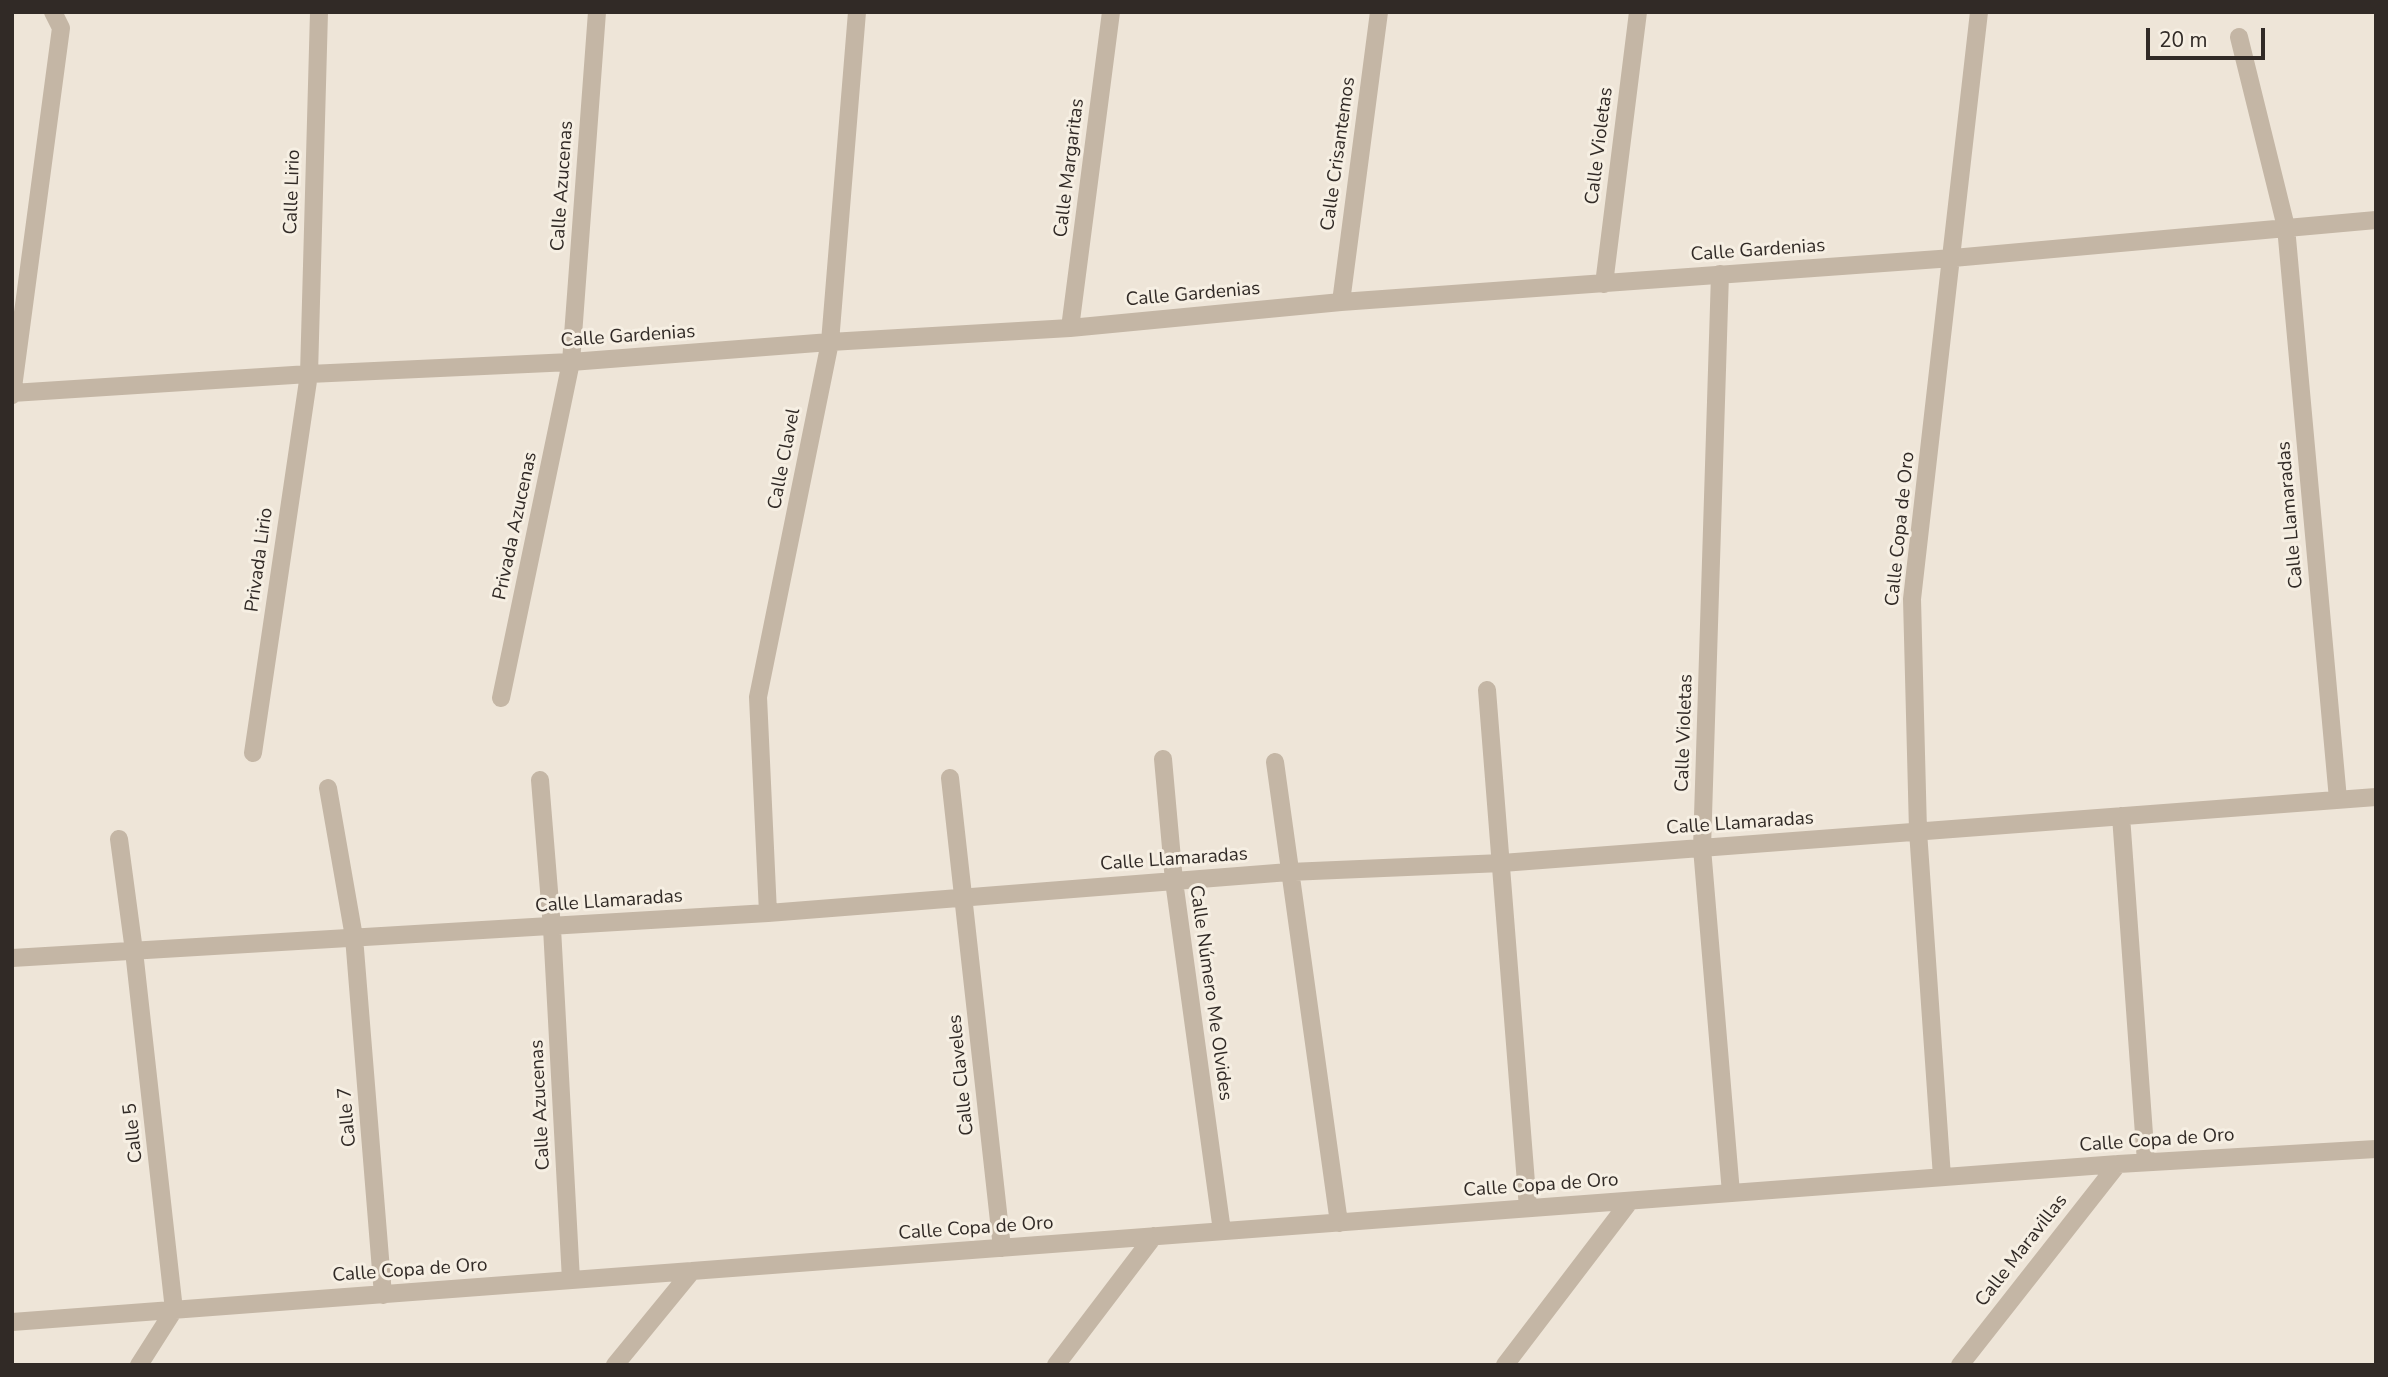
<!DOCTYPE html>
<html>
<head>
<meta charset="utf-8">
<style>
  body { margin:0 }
  #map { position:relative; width:2388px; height:1377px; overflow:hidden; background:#eee5d8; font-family:"Nunito Sans",sans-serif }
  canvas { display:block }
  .frame { position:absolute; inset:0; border:14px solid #312a26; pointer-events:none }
  .scale { position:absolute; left:2146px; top:28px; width:119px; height:32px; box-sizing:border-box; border:4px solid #312a26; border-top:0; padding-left:9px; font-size:21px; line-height:24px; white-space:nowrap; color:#312a26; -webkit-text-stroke:5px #f6efe3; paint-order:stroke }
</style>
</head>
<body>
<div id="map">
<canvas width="2388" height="1377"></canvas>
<div class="frame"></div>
<div class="scale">20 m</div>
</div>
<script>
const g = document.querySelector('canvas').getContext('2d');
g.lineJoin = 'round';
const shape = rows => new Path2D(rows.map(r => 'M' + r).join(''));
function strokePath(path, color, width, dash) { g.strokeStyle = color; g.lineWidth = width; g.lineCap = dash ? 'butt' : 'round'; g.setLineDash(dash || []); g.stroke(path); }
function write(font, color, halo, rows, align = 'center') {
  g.font = font + ' "Nunito Sans",sans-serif'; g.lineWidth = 6; g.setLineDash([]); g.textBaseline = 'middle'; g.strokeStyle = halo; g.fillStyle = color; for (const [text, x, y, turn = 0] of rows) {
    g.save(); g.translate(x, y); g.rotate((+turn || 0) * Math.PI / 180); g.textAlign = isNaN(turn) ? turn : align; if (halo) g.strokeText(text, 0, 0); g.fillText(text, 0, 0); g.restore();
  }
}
strokePath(shape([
  [2239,37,2286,227,2338,799],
  [1720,274,1702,848,1731,1193],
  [1604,284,1638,12],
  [1341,302,1379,12],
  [1070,328,1111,12],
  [12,393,309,374,571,362,830,342,1070,328,1341,302,1953,258,2376,220],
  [12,395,61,28,53,12],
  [1487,690,1528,1208],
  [501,698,571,362,597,12],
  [253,753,309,374,319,12],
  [1163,759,1174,881,1222,1231],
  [1275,762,1339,1223],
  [950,778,1002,1248],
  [540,780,552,928,571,1280],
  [328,788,354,937,383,1295],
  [2121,816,2146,1162],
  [119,839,134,951,174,1310,139,1365],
  [768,913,758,697,830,342,857,12],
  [12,958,768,913,1289,872,1502,863,2376,797],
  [1942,1177,1918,831,1912,599,1979,12],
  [12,1322,2118,1164,2376,1149],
  [615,1365,692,1271],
  [1056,1365,1154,1236],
  [1505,1365,1630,1201],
  [1960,1365,2118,1164]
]), '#c4b6a5', 18);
write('19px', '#312a26', '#f6efe3', [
  ["Calle Violetas",1600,146,-83],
  ["Calle Crisantemos",1339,154,-82],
  ["Calle Margaritas",1070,168,-83],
  ["Calle Azucenas",563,186,-86],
  ["Calle Lirio",293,192,-88],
  ["Calle Gardenias",1758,251,-4],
  ["Calle Gardenias",1193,295,-5],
  ["Calle Gardenias",628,337,-4],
  ["Calle Clavel",785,459,-79],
  ["Calle Llamaradas",2291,515,-95],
  ["Privada Azucenas",516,526,-78],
  ["Calle Copa de Oro",1901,529,-84],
  ["Privada Lirio",260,560,-82],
  ["Calle Violetas",1685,733,-88],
  ["Calle Llamaradas",1740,824,-4],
  ["Calle Llamaradas",1174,860,-4],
  ["Calle Llamaradas",609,902,-4],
  ["Calle Número Me Olvides",1210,993,82],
  ["Calle Claveles",962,1075,-96],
  ["Calle Azucenas",541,1105,-93],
  ["Calle 7",348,1117,-95],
  ["Calle 5",134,1133,-96],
  ["Calle Copa de Oro",2157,1141,-4],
  ["Calle Copa de Oro",1541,1186,-4],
  ["Calle Copa de Oro",976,1229,-4],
  ["Calle Maravillas",2022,1251,-52],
  ["Calle Copa de Oro",410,1271,-4]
]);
</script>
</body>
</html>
